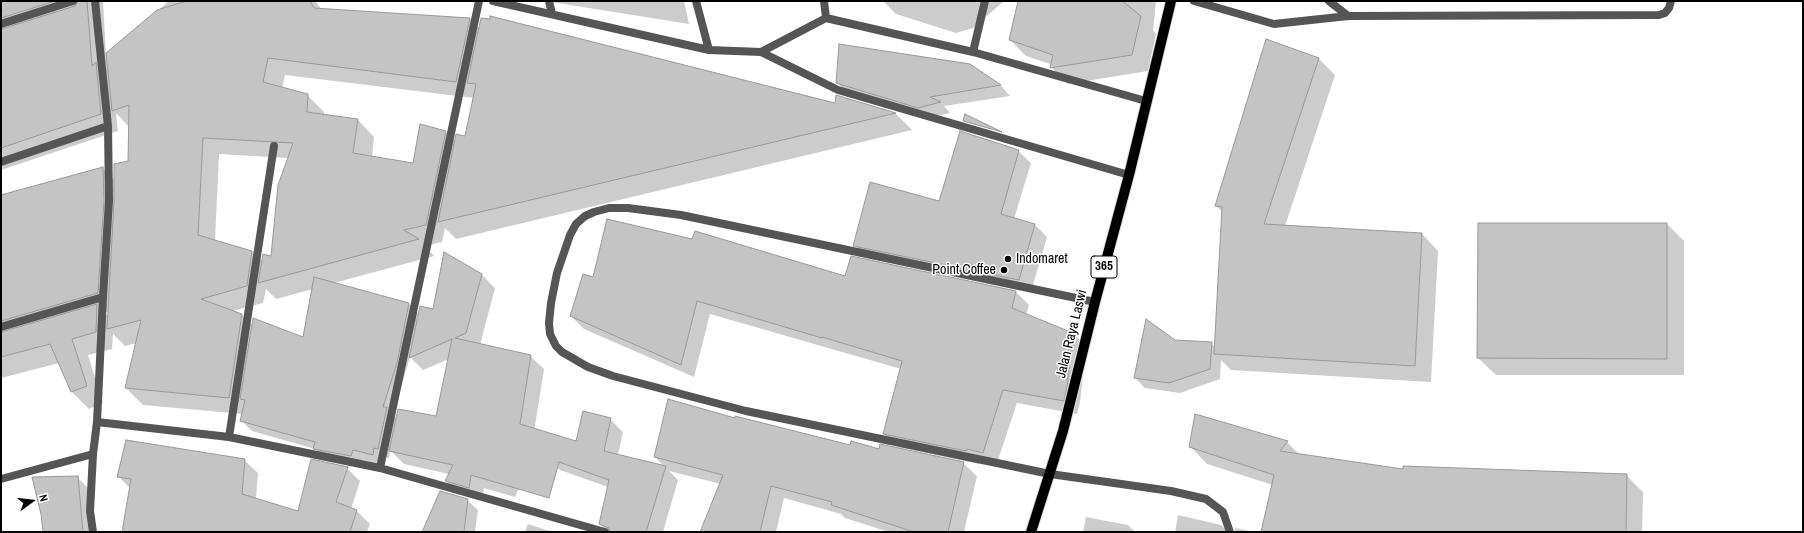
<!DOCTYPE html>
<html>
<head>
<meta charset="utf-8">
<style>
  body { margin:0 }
  #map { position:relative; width:1804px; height:533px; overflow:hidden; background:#fff; font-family:"Archivo Narrow",sans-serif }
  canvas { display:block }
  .frame { position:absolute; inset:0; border:2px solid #000; pointer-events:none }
  .north { position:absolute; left:12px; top:481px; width:40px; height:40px; -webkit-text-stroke:3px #fff; paint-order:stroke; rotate:75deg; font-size:11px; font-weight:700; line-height:16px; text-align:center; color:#000 }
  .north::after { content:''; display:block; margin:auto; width:14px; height:18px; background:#000; clip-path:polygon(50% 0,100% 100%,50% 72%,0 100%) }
</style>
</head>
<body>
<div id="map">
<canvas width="1804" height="533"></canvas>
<div class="frame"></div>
<div class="north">N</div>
</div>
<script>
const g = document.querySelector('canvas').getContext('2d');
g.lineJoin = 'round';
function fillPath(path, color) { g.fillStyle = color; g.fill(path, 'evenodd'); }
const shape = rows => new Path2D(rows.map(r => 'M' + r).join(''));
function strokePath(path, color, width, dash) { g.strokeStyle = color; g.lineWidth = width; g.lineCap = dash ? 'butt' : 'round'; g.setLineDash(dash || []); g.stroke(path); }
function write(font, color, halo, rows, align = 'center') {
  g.font = font + ' "Archivo Narrow",sans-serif'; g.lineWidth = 3; g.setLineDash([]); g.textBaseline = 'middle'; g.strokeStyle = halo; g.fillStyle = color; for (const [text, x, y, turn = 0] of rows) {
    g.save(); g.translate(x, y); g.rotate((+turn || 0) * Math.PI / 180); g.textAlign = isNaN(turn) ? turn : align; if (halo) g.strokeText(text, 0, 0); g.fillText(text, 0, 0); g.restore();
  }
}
fillPath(shape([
  [1,1,105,1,103,1,106,55,169,1,315,1,322,10,469,18,480,29,836,104,836,96,896,114,912,130,456,239,445,228,442,242,425,246,434,256,334,283,409,304,419,314,434,311,482,275,495,288,480,345,530,356,544,369,534,432,542,441,515,497,484,488,482,500,459,494,446,481,449,474,404,464,390,450,389,458,384,457,383,465,363,460,361,466,324,459,315,449,252,431,242,421,243,414,143,405,126,388,137,343,125,346,113,334,112,349,88,355,103,403,89,409,72,392,59,363,1,378,1,196,103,168,115,181,128,161,129,127,116,113,118,131,1,170],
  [285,75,474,98,466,137,456,142,445,132,414,164,372,157,374,137,358,120,324,116,324,112,307,95,282,88],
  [219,154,289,158,272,258,263,262,252,251,215,241],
  [266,289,276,299,313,289,303,338,253,326,242,315,232,311,263,303],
  [109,311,109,317,104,313],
  [410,357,423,370,449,359,437,417,397,419,393,415],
  [545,1,684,1,689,24],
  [883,1,1004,1,973,28,956,33,896,14],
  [1020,1,1156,1,1153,30,1156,34,1148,71,1068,84,1052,68,1053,65,1026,56,1010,40],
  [1319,59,1335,75,1285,226,1422,234,1438,251,1431,382,1231,370,1221,360,1220,379,1180,393,1145,388,1135,378,1174,341,1211,343,1215,347,1223,212,1216,206],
  [970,65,1001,86,1010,96,944,106,950,113,929,118,848,93,837,83],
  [1018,151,1031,163,1014,219,1035,225,1047,237,1031,292,867,257,855,245,940,202],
  [1667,224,1684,241,1684,375,1496,375,1478,358],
  [851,257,1016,292,1029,305,1026,315,1073,333,1086,347,1080,402,1077,414,1017,403,996,466,980,462,979,464,898,447,884,434,901,369,710,314,694,377,584,329,571,316,594,278,846,278],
  [1195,416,1287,442,1300,455,1404,470,1626,475,1643,492,1642,532,1262,532,1273,485,1207,464,1191,447],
  [610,419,623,432,618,455,665,467,655,457,735,419,851,446,963,463,977,476,964,532,889,532,845,518,841,514,784,498,776,532,702,532,721,484,669,471,678,480,663,532,608,532,600,524,608,487,560,470,547,458,577,442],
  [244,460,258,473,256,499,299,513,347,468,360,481,351,509,356,510,370,524,367,532,123,532,131,489,118,476],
  [77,477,88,488,92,532,44,532],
  [440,492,467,500,478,510,475,532,423,532],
  [1178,515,1221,525,1228,532,1175,532],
  [1086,517,1128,525,1135,532,1083,532],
  [528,524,553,532,525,532],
  [1235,528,1255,532,1236,532]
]), '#0003');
const building = shape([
  [1,1,55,1,1,18,1,1],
  [78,1,87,1,92,66,96,62,101,114,1,148,1,29,75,6,78,1],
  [186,1,310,1,314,8,470,18,456,82,268,58,263,82,308,94,307,112,358,119,353,153,413,163,420,124,446,131,426,225,404,230,419,239,258,283,263,254,271,256,278,185,293,143,203,138,198,235,252,251,247,286,201,299,242,314,229,398,125,388,141,320,107,329,114,201,114,164,128,161,129,105,112,111,106,53,157,10,186,1],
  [1018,1,1122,1,1141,16,1132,55,1050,68,1053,55,1009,40,1018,1],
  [490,16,835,103,836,95,896,113,438,222,456,134,465,136,476,84,467,83,481,18,490,19,490,16],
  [1266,39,1319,58,1264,224,1422,233,1415,366,1214,354,1222,207,1215,206,1266,39],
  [839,44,970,64,1001,85,930,97,941,102,918,108,836,83,839,44],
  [965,114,1002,132,963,121,965,114],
  [960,131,1019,150,1001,214,1035,224,1019,280,853,246,870,182,939,201,960,131],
  [103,167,104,201,98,293,1,321,1,195,103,167],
  [607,219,692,239,695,231,845,276,851,256,1016,291,1012,308,1073,333,1067,388,1064,401,1003,390,983,453,967,449,966,451,883,434,902,361,822,337,822,338,697,301,681,365,570,316,583,274,593,277,607,219],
  [1478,223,1667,223,1667,359,1477,358,1478,223],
  [444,252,482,274,466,333,455,338,531,355,520,424,576,441,583,411,611,418,604,451,666,466,646,532,610,532,609,528,599,524,609,480,559,462,549,498,471,475,469,488,445,481,453,465,389,451,398,409,436,416,452,339,409,358,420,306,433,309,444,252],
  [314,277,409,303,397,363,383,407,387,407,378,449,374,448,373,455,353,450,351,456,313,449,315,442,240,421,245,400,240,399,253,318,303,337,314,277],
  [97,304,96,332,72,339,87,386,71,392,50,344,1,357,1,332,97,304],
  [1146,319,1175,340,1212,342,1210,369,1169,383,1134,378,1146,319],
  [668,399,735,418,735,416,850,445,851,441,879,449,880,444,964,462,948,532,914,532,831,505,832,502,771,486,760,532,700,532,723,475,654,457,668,399],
  [1195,414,1288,441,1280,451,1403,469,1403,466,1627,474,1626,532,1261,532,1274,475,1189,447,1195,414],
  [126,440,245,459,242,494,298,511,311,459,348,467,336,502,357,510,350,532,122,532,131,479,117,477,126,440],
  [78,476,83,532,43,532,41,514,32,477,78,476],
  [440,491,468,499,464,532,422,532,440,491]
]);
fillPath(building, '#c4c4c4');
strokePath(building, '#999', 1);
const primary = shape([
  [1031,532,1063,431,1095,302,1129,175,1171,1]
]);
strokePath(primary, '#dbdbdb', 12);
strokePath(shape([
  [1050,474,1171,491,1206,499,1223,512,1230,532]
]), '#555', 8);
strokePath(shape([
  [95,1,108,126,109,201,103,297,97,422,229,437,380,468,605,532],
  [493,1,709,50,761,52,838,90,1129,175],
  [549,1,552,14],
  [696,1,709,50],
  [824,1,826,18],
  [1194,1,1274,24,1348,16,1659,15,1665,13,1669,8,1671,1],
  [1329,1,1348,16],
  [1,24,73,1],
  [761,52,826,18,973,52,1146,101],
  [973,52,985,1],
  [1,162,108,126],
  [1,327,103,297],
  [229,437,274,146],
  [380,468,479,1],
  [1050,474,746,411,613,376,588,367,562,352,556,346,550,334,549,323,551,303,557,273,570,235,576,224,585,216,594,212,609,208,628,208,681,215,1095,302],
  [1,479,93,454],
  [93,532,90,511,93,454,97,422]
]), '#555', 8);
strokePath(primary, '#000', 10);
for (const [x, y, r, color] of [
  [1008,259,4,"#000"],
  [1004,270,4,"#000"]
]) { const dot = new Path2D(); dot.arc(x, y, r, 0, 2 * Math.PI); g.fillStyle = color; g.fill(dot); strokePath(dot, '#fff', 1.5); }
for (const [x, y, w] of [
  [1104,267,26]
]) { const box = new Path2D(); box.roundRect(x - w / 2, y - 11, w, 22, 3); g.fillStyle = '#fff'; g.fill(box); strokePath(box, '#000', 1); }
write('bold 13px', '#000', null, [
  ["365",1104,267]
]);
write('14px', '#000', '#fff', [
  ["Indomaret",1016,259],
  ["Point Coffee",996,270,"right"]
], 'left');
write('14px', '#000', '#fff', [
  ["Jalan Raya Laswi",1072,334,-76]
]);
</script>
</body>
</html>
